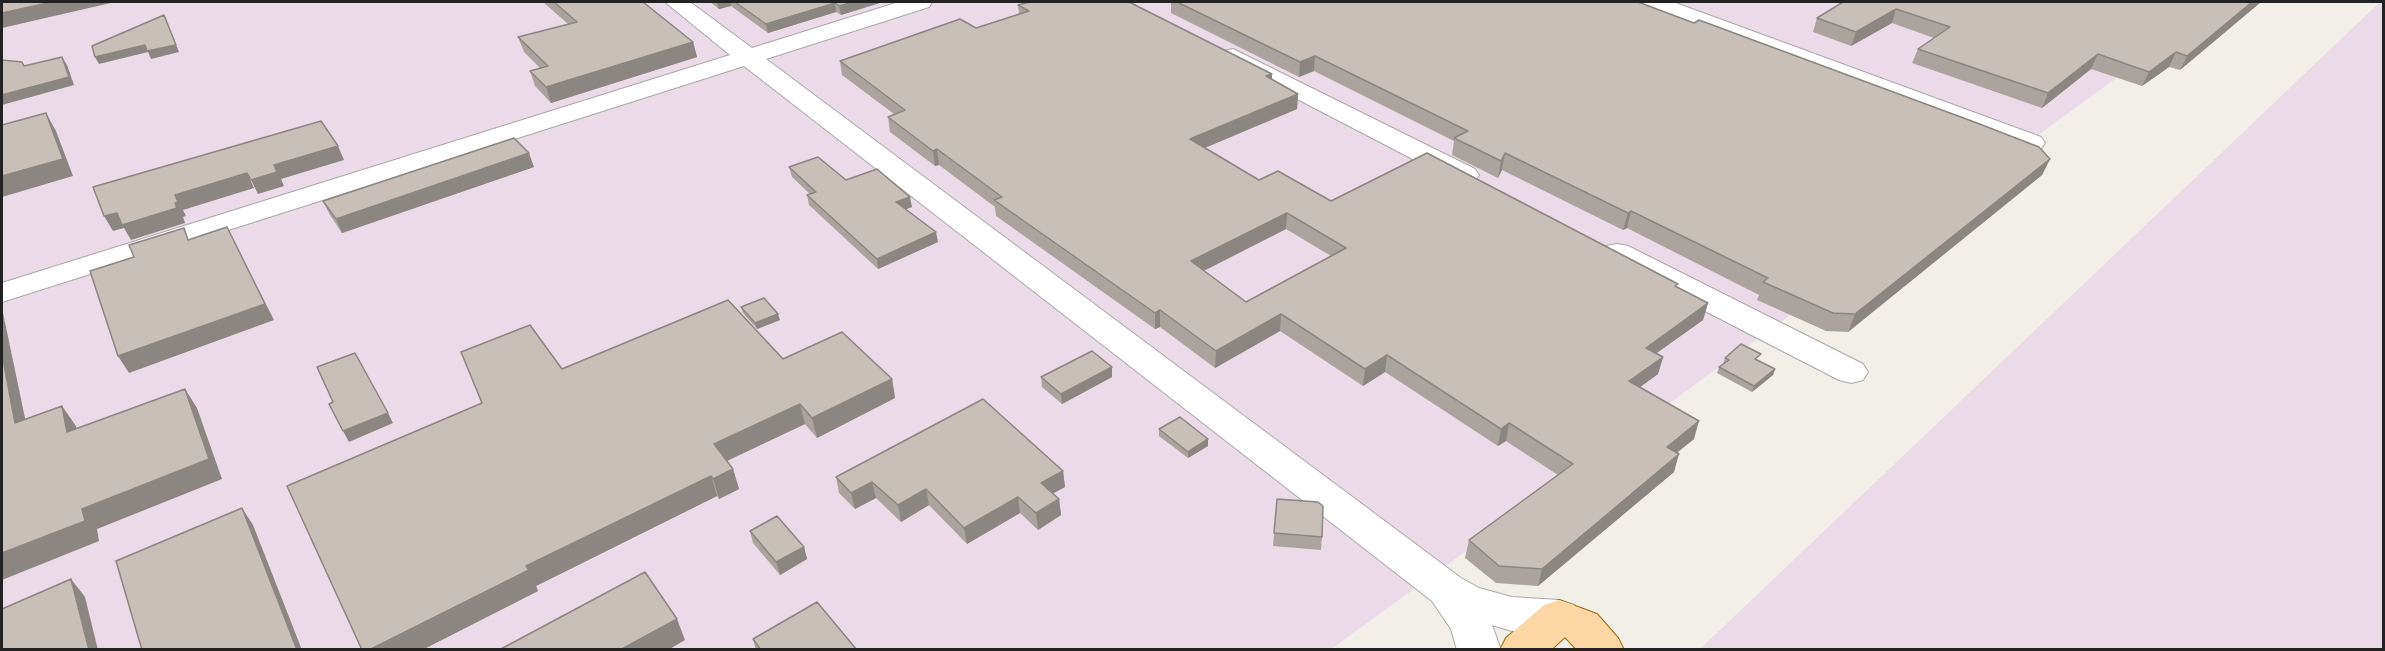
<!DOCTYPE html>
<html>
<head>
<meta charset="utf-8">
<style>
  body { margin:0 }
  #map { position:relative; width:2385px; height:651px; overflow:hidden; background:#f2efe9; font-family:Lato,sans-serif }
  canvas { display:block }
  .frame { position:absolute; inset:0; border:3px solid #222; pointer-events:none }
</style>
</head>
<body>
<div id="map">
<canvas width="2385" height="651"></canvas>
<div class="frame"></div>
</div>
<script>
const g = document.querySelector('canvas').getContext('2d');
g.lineJoin = 'round';
function fillPath(path, color) { g.fillStyle = color; g.fill(path, 'evenodd'); }
const shape = rows => new Path2D(rows.map(r => 'M' + r).join(''));
function strokePath(path, color, width, dash) { g.strokeStyle = color; g.lineWidth = width; g.lineCap = dash ? 'butt' : 'round'; g.setLineDash(dash || []); g.stroke(path); }
fillPath(shape([
  [2,2,2221,2,1330,650,2,649],
  [2380,2,2384,2,2383,649,1700,649]
]), '#ebdbe8');
const minor = shape([
  [665,2,690,2,752,48,899,2,932,2,929,7,766,59,1461,578,1479,588,1512,597,1559,600,1574,605,1580,617,1574,629,1559,634,1512,631,1492,625,1501,650,1457,650,1451,629,1432,601,744,66,2,302,2,283,730,55,665,2],
  [1642,2,1673,2,2041,137,2045,143,2041,149,2031,151,2021,149,1645,7,1642,2],
  [1233,49,1475,169,1479,175,1475,181,1465,183,1455,181,1224,61,1221,56,1224,51,1233,49],
  [1617,244,1628,246,1863,364,1868,372,1863,380,1851,383,1839,380,1606,260,1602,253,1606,246,1617,244]
]);
const major = shape([
  [1559,600,1597,614,1618,638,1624,650,1577,650,1565,637,1551,650,1500,650,1506,638,1544,605,1559,600]
]);
strokePath(minor, '#a9a9a9', 2);
strokePath(major, '#a06b00', 2);
fillPath(minor, '#fff');
fillPath(major, '#fcd6a4');
fillPath(shape([
  [543,2,643,2,693,42,697,57,551,103,535,86,530,71,540,68,524,52,518,37,568,24],
  [710,2,883,2,841,15,836,12,768,33,731,6,719,9],
  [1171,2,1638,2,2050,159,2042,175,1848,332,1826,331,1757,300,1759,295,1627,228,1623,230,1502,170,1498,178,1452,155,1454,141,1314,71,1299,77,1171,13],
  [1843,2,2261,2,2180,70,2169,67,2142,86,2091,69,2042,108,1912,63,1918,49,1934,38,1892,23,1851,46,1813,32,1817,18],
  [1018,5,1272,80,1298,94,1297,109,1205,148,1259,180,1331,201,1677,287,1708,303,1703,320,1657,353,1663,357,1658,374,1640,387,1694,439,1677,453,1674,472,1538,586,1496,583,1465,558,1469,540,1558,475,1506,441,1498,446,1385,372,1363,386,1280,331,1215,368,1160,327,1155,329,996,216,995,207,939,165,935,166,890,132,888,117,894,114,842,75,840,61,976,28,1019,14],
  [1286,229,1331,256,1246,302,1204,271],
  [534,167,342,233,330,215,323,201],
  [789,167,846,180,912,207,906,209,938,242,878,269,809,205,807,195,810,194,792,177],
  [741,307,780,320,757,329,743,313],
  [1725,358,1758,361,1775,369,1773,375,1752,392,1717,373,1719,367,1723,364],
  [783,359,892,379,895,398,817,438,805,424,727,461,733,469,739,489,719,499,717,496,536,586,538,591,422,650,562,369],
  [1041,377,1112,377,1062,404,1042,387],
  [1159,429,1208,439,1208,446,1188,458,1159,436],
  [1063,471,1065,487,1053,493,1059,499,1061,515,1038,530,1020,513,967,544,929,505,901,522,876,498,855,509,839,493,836,477],
  [1277,499,1322,537,1321,550,1273,546],
  [750,531,804,547,807,559,780,575,753,543],
  [753,639,857,650,756,650]
]), '#aba49e');
fillPath(shape([
  [52,2,115,2,2,28,2,13],
  [717,2,730,2,731,6,719,9],
  [854,2,883,2,841,15,839,6],
  [2252,2,2261,2,2180,70,2187,56],
  [835,3,836,12,768,33,766,24],
  [1896,9,1892,23,1851,46,1856,32],
  [164,15,179,52,151,59,148,52,99,64,95,57],
  [693,42,697,57,551,103,546,87],
  [2176,52,2169,67,2142,86,2149,72],
  [2098,54,2091,69,2042,108,2048,93],
  [1315,56,1314,71,1299,77,1300,62],
  [62,57,67,65,74,85,2,105,2,95],
  [1272,74,1272,89,1266,76],
  [1298,94,1297,109,1190,154,1190,139],
  [46,113,56,131,73,176,2,197,2,176],
  [338,146,344,160,281,179,284,186,258,194,251,180,274,165],
  [937,149,939,165,935,166,933,151],
  [529,153,534,167,342,233,336,219],
  [1505,153,1502,170,1498,178,1501,161],
  [2050,159,2042,175,1848,332,1855,314],
  [247,173,254,188,183,210,186,216,183,217,185,223,131,240,124,228,113,231,104,216],
  [910,197,912,207,898,212,896,202],
  [1631,211,1627,228,1623,230,1628,213],
  [1287,213,1286,229,1191,277,1191,261],
  [227,227,274,320,129,373,118,356],
  [936,232,938,242,878,269,877,259],
  [1708,303,1703,320,1641,364,1646,348],
  [2,308,30,442,15,423,2,354],
  [1160,310,1160,327,1155,329,1155,313],
  [778,314,780,320,757,329,755,323],
  [1281,314,1280,331,1215,368,1216,351],
  [1387,355,1385,372,1363,386,1365,369],
  [1663,357,1658,374,1625,398,1629,381],
  [1112,367,1112,377,1062,404,1061,394],
  [1775,369,1773,375,1752,392,1754,386],
  [892,379,895,398,817,438,812,418],
  [185,389,197,408,222,479,97,529,99,541,2,580,2,553,82,509],
  [800,404,805,424,720,464,714,444],
  [62,406,76,426,81,451,67,432],
  [388,413,393,423,349,442,343,431],
  [1699,421,1694,439,1662,464,1667,447],
  [1509,423,1506,441,1498,446,1501,429],
  [1208,439,1208,446,1188,458,1188,452],
  [1679,454,1674,472,1538,586,1542,569],
  [733,469,739,489,719,499,713,479],
  [1063,471,1065,487,1043,499,1041,483],
  [711,476,717,496,536,586,538,591,422,650,369,650,526,566],
  [872,482,876,498,855,509,851,493],
  [926,489,929,505,901,522,898,505],
  [1018,497,1020,513,967,544,964,528],
  [1059,499,1061,515,1038,530,1036,513],
  [242,508,253,525,302,650,297,650],
  [804,547,807,559,780,575,776,562],
  [71,579,85,597,98,650,89,650],
  [677,619,685,640,668,650,620,650]
]), '#8b8681');
const building = shape([
  [2,2,52,2,2,13,2,2],
  [554,2,643,2,693,42,546,87,530,71,548,66,518,37,577,22,554,2],
  [735,2,854,2,839,6,835,3,766,24,735,2],
  [1030,2,1129,2,1272,74,1266,76,1298,94,1190,139,1259,180,1278,171,1331,201,1427,153,1678,284,1675,286,1708,303,1646,348,1663,357,1629,381,1699,421,1667,447,1679,454,1542,569,1499,566,1469,540,1573,464,1509,423,1501,429,1387,355,1365,369,1281,314,1216,351,1160,310,1155,313,994,200,1002,197,937,149,933,151,888,117,905,110,840,61,960,19,976,28,1029,11,1018,5,1030,2],
  [1287,213,1346,248,1246,302,1191,261,1287,213],
  [1177,2,1638,2,1694,23,1699,20,1977,123,2039,147,2050,159,1855,314,1833,313,1763,282,1768,278,1631,211,1628,213,1505,153,1501,161,1454,138,1468,131,1315,56,1300,62,1177,2],
  [1843,2,2252,2,2187,56,2176,52,2149,72,2098,54,2048,93,1918,49,1950,27,1896,9,1856,32,1817,18,1843,2],
  [164,15,176,45,147,51,145,45,95,57,92,46,164,15],
  [62,57,69,77,2,95,2,60,22,62,24,66,62,57],
  [46,113,63,159,2,176,2,125,46,113],
  [321,121,338,146,274,165,277,172,251,180,247,173,175,195,178,202,175,203,177,208,122,225,117,213,104,216,93,187,321,121],
  [514,138,529,153,336,219,323,201,514,138],
  [818,157,846,180,877,169,910,197,896,202,936,232,877,259,807,195,816,192,789,167,818,157],
  [227,227,265,304,118,356,90,271,134,257,129,245,184,228,188,240,227,227],
  [764,298,778,314,755,323,741,307,764,298],
  [728,300,783,359,842,332,892,379,812,418,800,404,714,444,733,469,713,479,711,476,526,566,529,570,369,650,362,650,287,486,482,403,461,352,530,325,562,369,728,300],
  [1741,344,1761,354,1755,359,1775,369,1754,386,1719,367,1729,360,1725,358,1741,344],
  [1092,351,1112,367,1061,394,1041,377,1092,351],
  [355,353,388,413,343,431,329,404,333,402,317,367,355,353],
  [2,354,15,423,62,406,67,432,185,389,209,459,82,509,85,521,2,553,2,354],
  [983,399,1063,471,1041,483,1059,499,1036,513,1018,497,964,528,926,489,898,505,872,482,851,493,836,477,983,399],
  [1180,417,1208,439,1188,452,1159,429,1180,417],
  [1277,499,1318,502,1323,506,1322,537,1274,533,1277,499],
  [242,508,297,650,142,650,116,561,242,508],
  [777,516,804,547,776,562,750,531,777,516],
  [645,572,677,619,620,650,499,650,645,572],
  [71,579,89,650,2,650,2,609,71,579],
  [817,602,857,650,761,650,753,639,817,602]
]);
fillPath(building, '#c7bfb8');
strokePath(building, '#8b8681', 1.5);
</script>
</body>
</html>
